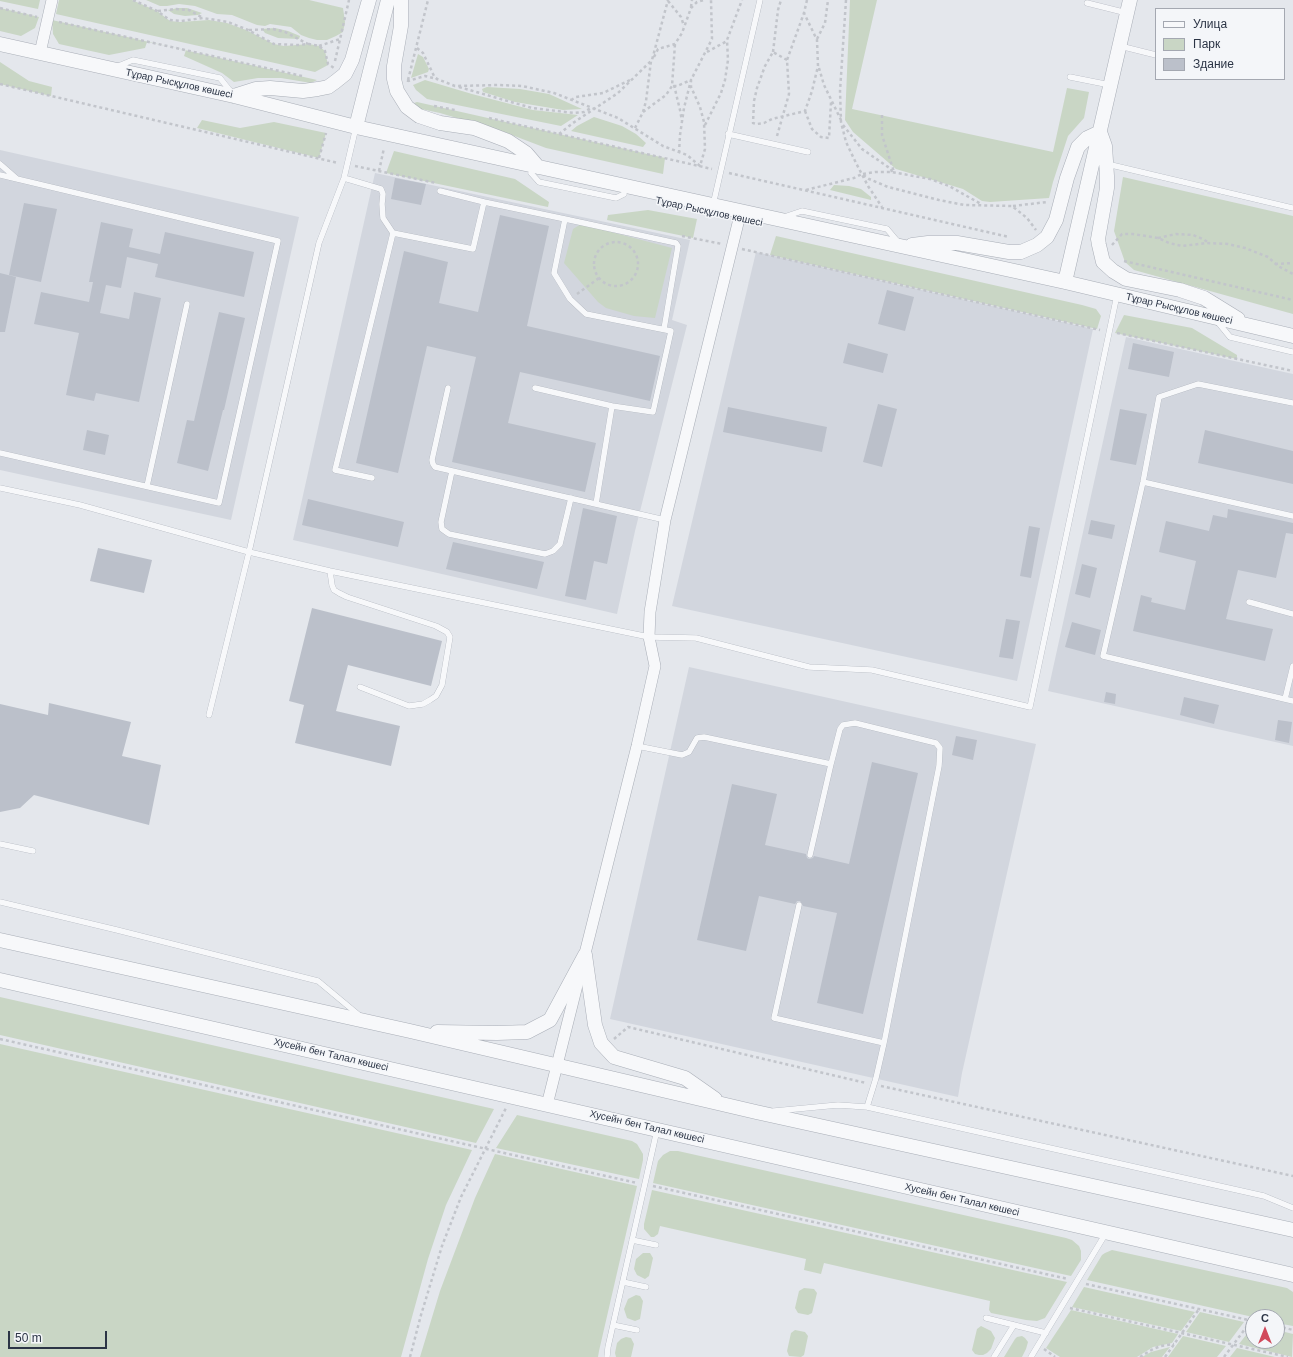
<!DOCTYPE html>
<html>
<head>
<meta charset="utf-8">
<style>
  body { margin:0 }
  #map { position:relative; width:1293px; height:1357px; overflow:hidden; background:#e4e7ec; font-family:Arial,sans-serif }
  canvas { display:block }
  .legend { position:absolute; left:1155px; top:8px; width:130px; height:72px; box-sizing:border-box; background:#f4f6f9; border:1px solid #a4a8b1; margin:0; padding:5px 7px; list-style:none; font-size:12px; color:#2b3445 }
  .legend li { display:flex; align-items:center; gap:8px; height:20px }
  .legend b { width:20px; border:1px solid #a4a8b1 }
  .north { position:absolute; left:1245px; top:1309px; width:40px; height:40px; box-sizing:border-box; background:#f4f6f9; border:1px solid #a4a8b1; border-radius:50%; rotate:0deg; font-size:11px; font-weight:700; line-height:16px; text-align:center; color:#2b3445 }
  .north::after { content:''; display:block; margin:auto; width:14px; height:18px; background:#d1495b; clip-path:polygon(50% 0,100% 100%,50% 72%,0 100%) }
  .scale { position:absolute; left:8px; top:1331px; width:99px; height:18px; box-sizing:border-box; border:2px solid #2b3445; border-top:0; padding-left:5px; font-size:12px; line-height:14px; white-space:nowrap; color:#2b3445; -webkit-text-stroke:3px #f4f6f9; paint-order:stroke }
</style>
</head>
<body>
<div id="map">
<canvas width="1293" height="1357"></canvas>
<ul class="legend">
<li><b style="height:5px;background:#f7f8fa"></b>Улица</li>
<li><b style="height:11px;background:#c9d6c5"></b>Парк</li>
<li><b style="height:11px;background:#bbc0ca"></b>Здание</li>
</ul>
<div class="north">С</div>
<div class="scale">50 m</div>
</div>
<script>
const g = document.querySelector('canvas').getContext('2d');
g.lineJoin = 'round';
function fillPath(path, color) { g.fillStyle = color; g.fill(path, 'evenodd'); }
const shape = rows => new Path2D(rows.map(r => 'M' + r).join(''));
function strokePath(path, color, width, dash) { g.strokeStyle = color; g.lineWidth = width; g.lineCap = dash ? 'butt' : 'round'; g.setLineDash(dash || []); g.stroke(path); }
function write(font, color, halo, rows, align = 'center') {
  g.font = font + ' Arial,sans-serif'; g.lineWidth = 3; g.setLineDash([]); g.textBaseline = 'middle'; g.strokeStyle = halo; g.fillStyle = color; for (const [text, x, y, turn = 0] of rows) {
    g.save(); g.translate(x, y); g.rotate((+turn || 0) * Math.PI / 180); g.textAlign = isNaN(turn) ? turn : align; if (halo) g.strokeText(text, 0, 0); g.fillText(text, 0, 0); g.restore();
  }
}
fillPath(shape([
  [0,150,299,217,231,520,0,470],
  [375,173,690,240,672,320,687,325,635,531,617,614,293,540],
  [756,252,1093,329,1017,681,672,606],
  [1126,337,1293,374,1293,746,1048,691],
  [689,667,1036,744,962,1073,958,1097,610,1019]
]), '#d2d6de');
fillPath(shape([
  [0,0,40,0,38,9,0,1],
  [59,0,132,0,157,11,170,21,180,22,209,20,227,23,246,30,274,44,284,46,309,44,319,46,325,51,328,65,315,72,56,14],
  [146,0,309,0,343,8,345,22,343,32,336,36,327,40,317,40,309,38,301,35,291,27,270,24,265,26,257,25,232,15,217,14,195,6,179,4,167,6,160,6],
  [850,0,877,0,852,109,1053,152,1067,88,1089,92,1084,118,1068,136,1053,182,1049,198,990,202,982,201,963,189,896,169,853,132,845,120],
  [0,8,39,17,35,28,21,36,0,31],
  [178,8,187,8,202,13,198,15,185,16,174,14,168,10],
  [52,20,317,80,311,83,281,78,258,78,234,82,222,73,184,56,186,50,147,42,145,48,109,55,59,44,53,34],
  [275,28,288,31,300,36,299,39,278,38,265,33,262,29],
  [418,54,423,57,429,69,428,72,411,78],
  [0,62,29,81,52,87,51,96,0,84],
  [425,80,472,94,533,110,578,115,561,126,427,99,416,90,413,85],
  [487,87,520,89,549,94,582,109,563,110,515,102,483,92,482,89],
  [417,102,665,158,663,174,546,148,504,132,440,113,421,109,414,103],
  [594,117,622,126,636,134,646,143,643,147,571,131,577,126],
  [202,120,240,128,274,122,326,133,319,158,197,128],
  [394,151,515,179,549,202,548,207,386,173],
  [1123,177,1293,216,1293,314,1134,270,1125,262,1114,231],
  [834,185,849,186,861,189,871,197,871,200,830,190],
  [648,210,697,219,693,238,607,220,608,215],
  [581,224,672,248,655,318,634,316,606,308,598,302,564,263,573,229],
  [776,236,1082,305,1096,309,1101,316,1097,329,770,255],
  [1124,315,1192,328,1237,355,1237,359,1115,333],
  [0,997,494,1109,476,1143,0,1035],
  [0,1044,472,1150,446,1205,428,1259,401,1357,0,1357],
  [517,1115,632,1141,637,1144,643,1154,643,1160,639,1179,496,1148],
  [670,1151,678,1151,1066,1238,1072,1240,1079,1246,1081,1251,1081,1260,1071,1276,653,1183,658,1161,663,1155],
  [495,1154,637,1186,599,1351,598,1357,420,1357,440,1291,475,1198],
  [652,1190,1067,1282,1045,1318,1037,1321,1026,1320,991,1313,989,1310,990,1301,824,1263,821,1274,804,1270,806,1259,660,1226,658,1234,654,1237,651,1237,644,1229,644,1224],
  [1112,1250,1287,1288,1293,1292,1293,1326,1277,1323,1277,1317,1253,1317,1087,1280,1102,1255,1105,1253],
  [643,1253,650,1253,653,1258,649,1276,645,1279,637,1275,634,1269,636,1259],
  [1084,1287,1195,1312,1181,1331,1072,1307],
  [804,1288,814,1289,817,1293,812,1313,808,1315,798,1313,795,1308,799,1291],
  [636,1295,640,1296,643,1301,640,1319,635,1321,627,1318,624,1309,628,1299],
  [1071,1310,1178,1334,1172,1343,1153,1347,1137,1357,1060,1357,1046,1348],
  [1200,1312,1244,1322,1229,1342,1186,1332],
  [981,1326,991,1331,995,1338,991,1349,987,1353,983,1355,979,1355,975,1354,972,1350,977,1329],
  [1253,1326,1253,1341,1277,1341,1277,1330,1293,1334,1292,1357,1239,1344],
  [795,1330,805,1332,808,1336,804,1355,801,1357,789,1356,787,1351,791,1333],
  [1022,1336,1025,1338,1028,1342,1026,1349,1022,1357,1004,1357,1015,1339,1017,1337],
  [1183,1336,1226,1346,1217,1357,1168,1357],
  [626,1337,631,1338,634,1344,631,1357,616,1357,615,1353,617,1343,621,1339],
  [1170,1347,1162,1357,1142,1357,1151,1352],
  [1237,1348,1275,1357,1230,1357]
]), '#c9d6c5');
fillPath(shape([
  [395,178,426,184,421,205,391,199],
  [24,203,57,209,41,282,9,275],
  [500,215,549,226,527,326,660,356,650,401,520,372,508,423,596,443,585,492,452,462,476,357,427,346,398,473,356,463,404,251,448,262,439,303,478,312],
  [101,222,133,229,129,247,160,254,165,232,254,252,244,297,155,277,158,264,127,257,121,288,106,285,100,313,129,319,134,292,161,298,139,402,96,393,94,401,66,395,79,333,34,324,41,292,89,302,93,282,89,282],
  [0,273,16,277,5,332,0,332],
  [887,290,914,297,905,331,878,324],
  [219,312,245,318,224,410,223,410,208,471,177,463,187,420,194,421],
  [848,343,888,354,883,373,843,363],
  [1133,343,1174,352,1169,377,1128,369],
  [878,404,897,409,882,467,863,462],
  [728,407,827,427,822,452,723,432],
  [1120,409,1147,414,1136,465,1110,460],
  [87,430,109,435,105,455,83,450],
  [1205,430,1293,451,1293,484,1198,463],
  [308,499,404,522,398,547,302,525],
  [583,508,617,516,607,564,594,561,586,600,565,596],
  [1228,509,1293,523,1293,534,1286,533,1276,578,1238,570,1226,619,1273,629,1265,661,1133,631,1141,595,1152,598,1151,602,1185,610,1196,561,1159,552,1166,521,1209,531,1213,515,1227,518],
  [1091,520,1115,525,1112,539,1088,534],
  [1029,526,1040,528,1031,578,1020,576],
  [453,542,544,562,537,589,446,569],
  [98,548,152,560,144,593,90,581],
  [1082,564,1097,568,1090,598,1075,594],
  [312,608,442,641,431,686,348,665,336,711,400,726,391,766,295,743,304,705,289,701],
  [1006,619,1020,621,1013,659,999,657],
  [1072,622,1101,630,1095,655,1065,647],
  [1106,692,1116,694,1115,704,1104,702],
  [1184,697,1219,705,1214,724,1180,715],
  [49,703,131,722,122,756,161,765,149,825,34,795,20,808,0,812,0,704,48,715],
  [1278,720,1292,722,1289,743,1275,740],
  [956,736,977,740,973,760,952,755],
  [872,762,918,773,863,1014,817,1003,837,913,803,906,800,901,797,901,795,904,759,896,746,951,697,940,732,784,777,794,765,845,806,854,807,858,809,859,813,858,814,856,849,864]
]), '#bbc0ca');
const service = shape([
  [1087,3,1127,13],
  [1120,46,1156,55],
  [116,67,133,60,220,78,231,92],
  [1070,77,1110,85],
  [356,127,344,178,319,243,249,552,330,571,649,637,696,638,809,667,872,670,1030,707,1117,295],
  [728,134,808,152],
  [0,164,16,178],
  [1107,164,1293,208],
  [531,173,539,182,616,198,624,194],
  [0,175,278,241,219,503,0,453],
  [344,178,381,189,383,194,382,204,383,218,393,233],
  [440,191,484,202],
  [713,205,760,0],
  [784,217,802,211,887,229,898,242],
  [565,219,676,243,678,246,664,329],
  [1217,321,1230,337,1293,352],
  [448,388,432,460,433,464,435,467,665,520],
  [535,388,612,406,596,504],
  [1293,403,1198,384,1159,397,1143,482,1103,656,1293,701],
  [452,471,441,522,442,529,449,534,545,554,553,551,560,544,571,498],
  [372,478,335,470,393,233,473,249,484,202,565,219,554,273,570,299,586,314,671,331,653,412,612,406],
  [1143,482,1293,516],
  [147,486,187,304],
  [0,488,80,505,249,552,209,715],
  [330,571,332,585,334,590,339,593,347,597,436,626,447,632,450,637,442,685,436,696,430,700,423,704,409,706,360,687],
  [1249,602,1293,614],
  [1285,699,1293,666],
  [637,746,682,755,689,752,697,738,704,737,831,764],
  [0,844,33,851],
  [810,855,831,764,840,729,843,725,855,723,936,743,940,748,939,766,884,1043,876,1078,867,1107],
  [0,902,117,930,318,981,360,1016],
  [799,905,774,1018,884,1043],
  [774,1111,838,1105,867,1107,1264,1196,1293,1208],
  [632,1240,656,1245],
  [623,1282,646,1287],
  [986,1318,1046,1333],
  [613,1325,637,1330],
  [607,1357,608,1347,657,1130],
  [994,1357,1014,1325],
  [1031,1357,1106,1233]
]);
const minor = shape([
  [40,53,52,0],
  [547,1105,637,746,655,666,649,637,650,612,665,520,739,219]
]);
const tertiary = shape([
  [401,0,401,26,394,66,394,79,397,91,407,107,419,116,440,123,474,128,508,141,526,153,538,167],
  [0,44,234,96,356,127,1065,282,1293,336],
  [234,96,256,89,270,88,303,91,318,89,328,87,335,82,345,74,352,60,369,0],
  [356,127,388,0],
  [1100,132,1105,146,1107,176,1107,188,1098,239,1099,245,1103,262,1113,271,1126,279,1180,290,1204,298,1238,319],
  [912,245,928,243,957,243,1009,252,1021,252,1037,245,1047,237,1056,220,1067,178,1078,147,1087,138,1100,132],
  [1065,282,1130,0],
  [0,940,410,1031,756,1112,1293,1230],
  [585,955,595,1025,601,1043,614,1057,685,1078,715,1099],
  [0,980,1293,1275],
  [437,1032,497,1033,527,1032,550,1020,585,955]
]);
strokePath(service, '#a9aeb7', 6);
strokePath(minor, '#a9aeb7', 12);
strokePath(tertiary, '#a9aeb7', 15);
strokePath(shape([
  [133,0,157,11,170,20,181,21,203,18,228,22,248,30,274,44,298,45,309,44,319,46,325,51,328,64,334,68],
  [846,0,840,91,841,122,846,142,856,163,868,186,882,207],
  [668,1,681,17,684,26],
  [691,7,692,0],
  [0,8,37,17],
  [158,11,176,9,189,10,203,18],
  [59,22,302,76],
  [249,30,273,29,285,32,308,44],
  [817,39,825,23,828,0],
  [319,46,340,39],
  [417,48,423,53,434,76,437,79,455,86,499,85,522,86,554,93,618,118,663,146,687,155,700,166,705,149,704,122,700,107,691,87,691,80,677,86,672,86],
  [707,52,727,41],
  [773,52,778,10,781,0],
  [654,57,658,49,675,44,682,33,691,8,697,2,704,0],
  [787,60,773,52,765,66,757,88,754,101,753,123,757,124,764,123,772,119,805,111,812,91,818,66,817,40,804,13],
  [335,61,349,0],
  [819,68,824,85,841,120],
  [408,80,428,0],
  [408,82,408,81,425,76,437,79],
  [0,84,338,163],
  [674,85,680,110,682,121],
  [459,87,532,108,574,113,584,112,591,108],
  [571,100,576,97,603,93,630,80],
  [434,106,455,110],
  [805,111,812,129,821,137,829,138,831,102],
  [643,112,666,95,672,86,675,44],
  [882,115,882,135,894,172],
  [489,118,712,169],
  [705,125,721,93,725,80,728,60,727,40,742,0],
  [843,125,862,149,891,169,892,172],
  [635,128,643,112,646,101,651,61],
  [559,134,573,123,618,93,652,60,668,0],
  [777,136,789,94,787,60,804,13,807,0],
  [679,153,680,135,684,108,691,80,712,39,711,0],
  [319,158,326,133],
  [355,166,436,183],
  [379,171,384,148],
  [729,173,1009,237],
  [863,174,875,172,892,172,930,179,949,186,981,204],
  [806,190,854,178,862,174,869,179,888,187,939,200,964,205,1012,206,1027,218,1036,230],
  [1013,206,1047,202],
  [682,236,722,244],
  [1158,238,1176,234,1193,235,1203,239,1209,243],
  '594 264a22 22 0 1 1 44 0a22 22 0 1 1-44 0Z',
  [1112,245,1122,234,1133,234,1158,238,1169,243,1182,246,1207,243,1228,244,1245,248,1268,257,1278,266,1293,274],
  [742,249,1100,330],
  [1124,261,1293,300],
  [1275,264,1293,263],
  [577,294,599,278],
  [1117,333,1293,371],
  [0,1039,637,1183],
  [614,1039,628,1027,866,1083],
  [881,1086,1293,1176],
  [653,1186,1068,1279],
  [1086,1284,1253,1321],
  [1070,1308,1288,1357],
  [1277,1326,1293,1330],
  [1044,1349,1055,1357],
  [410,1357,421,1315,442,1246,461,1197,506,1108],
  [1140,1357,1153,1349,1161,1346,1174,1344],
  [1165,1357,1199,1309],
  [1224,1357,1251,1321]
]), '#c2c5cb', 2.5, [3, 3]);
strokePath(service, '#f7f8fa', 5.5);
strokePath(minor, '#f7f8fa', 11);
strokePath(tertiary, '#f7f8fa', 14);
write('10px', '#2b3445', '#f4f6f9', [
  ["Тұрар Рысқұлов көшесі",179,84,12],
  ["Тұрар Рысқұлов көшесі",709,212,12],
  ["Тұрар Рысқұлов көшесі",1179,309,13],
  ["Хусейн бен Талал көшесі",331,1055,13],
  ["Хусейн бен Талал көшесі",647,1127,13],
  ["Хусейн бен Талал көшесі",962,1200,13]
]);
</script>
</body>
</html>
